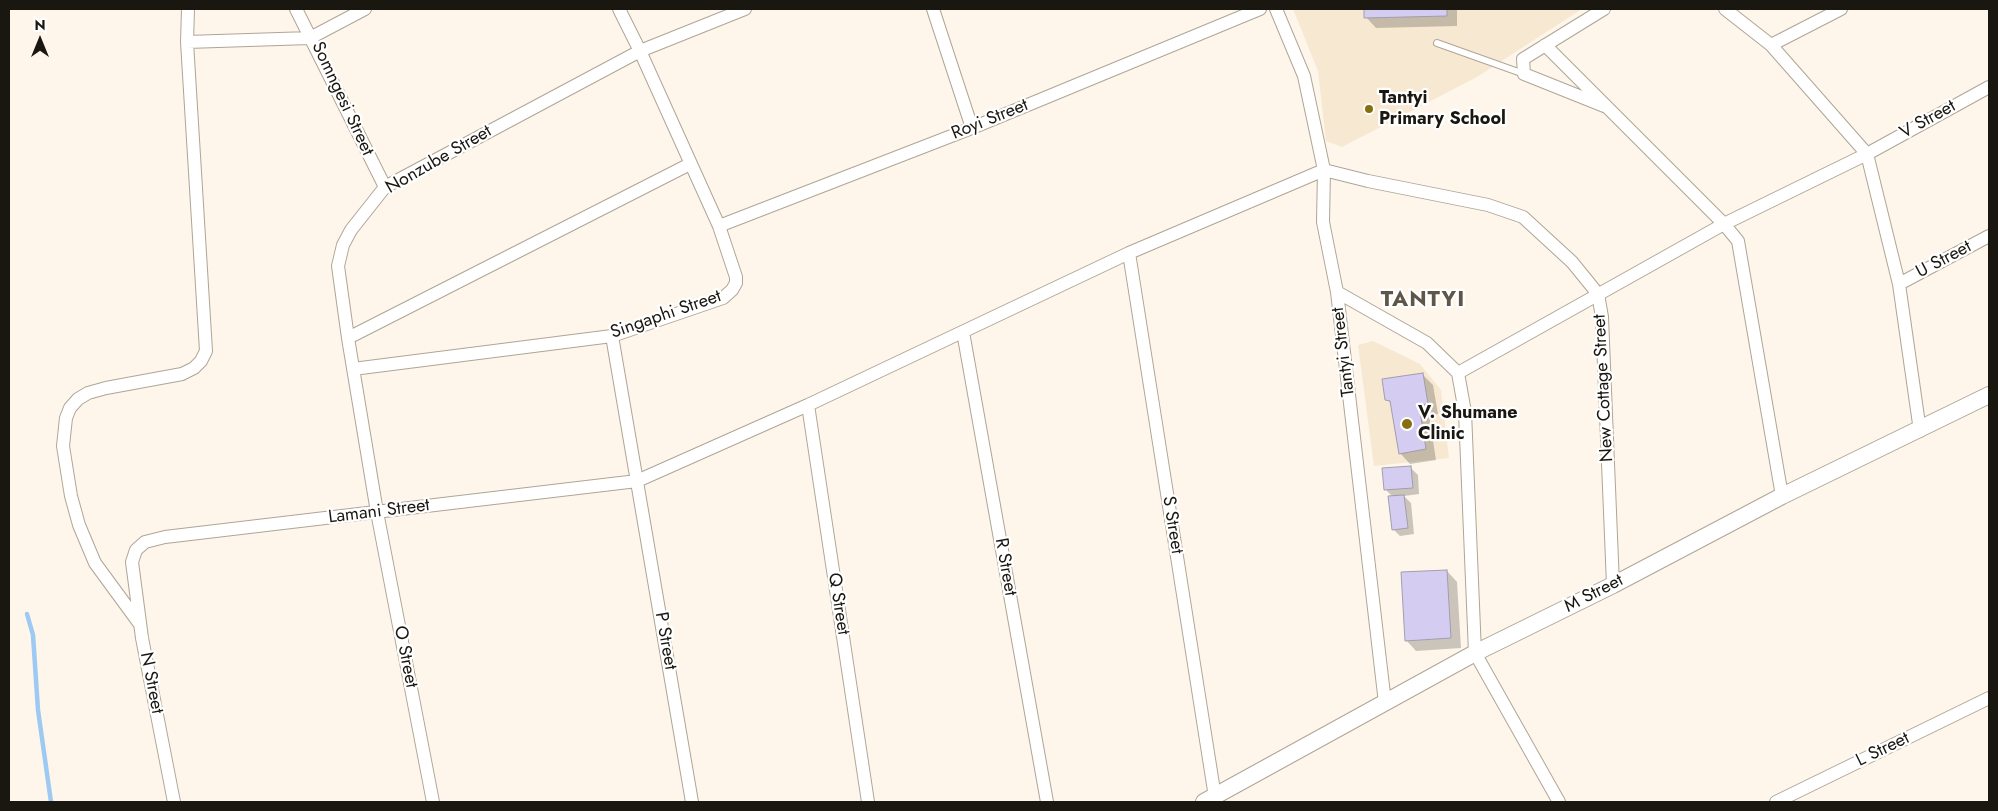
<!DOCTYPE html>
<html>
<head>
<meta charset="utf-8">
<style>
  body { margin:0 }
  #map { position:relative; width:1998px; height:811px; overflow:hidden; background:#fef6ea; font-family:Jost,sans-serif }
  canvas { display:block }
  .frame { position:absolute; inset:0; border:10px solid #1a1711; pointer-events:none }
  .north { position:absolute; left:15px; top:15px; width:50px; height:50px; -webkit-text-stroke:4px #fff; paint-order:stroke; rotate:0deg; font-size:14px; font-weight:700; line-height:20px; text-align:center; color:#1a1711 }
  .north::after { content:''; display:block; margin:auto; width:18px; height:22px; background:#1a1711; clip-path:polygon(50% 0,100% 100%,50% 72%,0 100%) }
</style>
</head>
<body>
<div id="map">
<canvas width="1998" height="811"></canvas>
<div class="frame"></div>
<div class="north">N</div>
</div>
<script>
const g = document.querySelector('canvas').getContext('2d');
g.lineJoin = 'round';
function fillPath(path, color) { g.fillStyle = color; g.fill(path, 'evenodd'); }
const shape = rows => new Path2D(rows.map(r => 'M' + r).join(''));
function strokePath(path, color, width, dash) { g.strokeStyle = color; g.lineWidth = width; g.lineCap = dash ? 'butt' : 'round'; g.setLineDash(dash || []); g.stroke(path); }
function write(font, color, halo, rows, align = 'center') {
  g.font = font + ' Jost,sans-serif'; g.lineWidth = 4.5; g.setLineDash([]); g.textBaseline = 'middle'; g.strokeStyle = halo; g.fillStyle = color; for (const [text, x, y, turn = 0] of rows) {
    g.save(); g.translate(x, y); g.rotate((+turn || 0) * Math.PI / 180); g.textAlign = isNaN(turn) ? turn : align; if (halo) g.strokeText(text, 0, 0); g.fillText(text, 0, 0); g.restore();
  }
}
fillPath(shape([
  [1293,9,1582,9,1477,77,1342,147,1326,141,1318,71],
  [1373,341,1420,364,1441,390,1449,458,1374,466,1358,345]
]), '#f7e8d2');
fillPath(shape([
  [1366,9,1457,9,1457,26,1376,28,1366,17],
  [1422,374,1433,385,1438,414,1429,415,1436,460,1410,464,1400,453,1392,405,1387,399],
  [1411,468,1418,475,1419,494,1404,496,1411,503,1414,534,1400,536,1393,529,1393,497,1385,489],
  [1447,571,1457,582,1461,648,1416,651,1406,640]
]), '#0003');
strokePath(shape([
  [27,614,33,635,38,710,51,802]
]), '#9ec9f3', 4.5);
const building = shape([
  [1364,9,1447,9,1447,16,1364,18,1364,9],
  [1423,373,1428,404,1419,405,1426,449,1399,454,1390,401,1385,400,1382,379,1423,373],
  [1411,466,1413,488,1384,490,1382,468,1411,466],
  [1404,495,1408,528,1392,530,1388,496,1404,495],
  [1447,570,1451,638,1405,641,1401,572,1447,570]
]);
fillPath(building, '#d5cdf1');
strokePath(building, '#a19dad', 1);
const service = shape([
  [1437,43,1524,74]
]);
const minor = shape([
  [296,9,385,187],
  [933,9,972,128],
  [1276,9,1304,76,1324,170,1323,222,1337,292,1385,703],
  [1725,9,1771,45,1867,154,1899,284,1920,431],
  [187,42,188,9],
  [1545,45,1724,224,1738,241,1782,496],
  [1771,45,1841,9],
  [1604,106,1524,74,1523,59,1604,9],
  [719,226,972,128,1260,9],
  [1129,253,1215,797],
  [1899,284,1989,236],
  [1337,292,1427,343,1458,373,1465,412,1475,653,1559,802],
  [963,332,1047,802],
  [612,336,692,802],
  [348,338,690,164],
  [353,369,612,336,723,298,732,290,736,283,736,277,719,226,640,51,619,9],
  [1458,373,1724,224,1867,154,1989,87],
  [808,405,868,802],
  [139,623,95,563,79,525,71,496,63,446,66,418,70,408,78,399,88,393,106,388,182,374,194,368,201,361,206,351,187,42,310,38,365,9],
  [174,802,142,638,132,562,136,550,145,542,165,537,637,481,808,405,1129,253,1324,170,1368,181,1488,205,1523,217,1572,262,1598,294,1602,317,1613,585],
  [433,802,377,512,348,338,338,266,343,245,351,230,385,187,640,51,745,9],
  [1776,802,1989,698]
]);
const tertiary = shape([
  [1204,802,1475,653,1613,585,1782,496,1989,395]
]);
strokePath(service, '#afa597', 8);
strokePath(minor, '#afa597', 14);
strokePath(tertiary, '#afa597', 18);
strokePath(service, '#fff', 6);
strokePath(minor, '#fff', 12);
strokePath(tertiary, '#fff', 16);
for (const [x, y, r, color] of [
  [1369,109,5,"#856f0e"],
  [1407,424,6,"#856f0e"]
]) { const dot = new Path2D(); dot.arc(x, y, r, 0, 2 * Math.PI); g.fillStyle = color; g.fill(dot); strokePath(dot, '#fff', 2); }
write('18px', '#1a1711', '#fff', [
  ["Somngesi Street",342,99,65],
  ["Royi Street",990,120,-22],
  ["V Street",1928,120,-29],
  ["Nonzube Street",439,160,-30],
  ["U Street",1944,260,-28],
  ["Singaphi Street",666,315,-19],
  ["Tantyi Street",1344,352,-97],
  ["New Cottage Street",1604,388,-93],
  ["Lamani Street",379,512,-7],
  ["S Street",1172,525,81],
  ["R Street",1005,567,80],
  ["M Street",1594,594,-27],
  ["Q Street",838,604,81],
  ["P Street",665,641,80],
  ["O Street",405,657,79],
  ["N Street",151,683,79],
  ["L Street",1883,750,-26]
]);
write('bold 18px', '#1a1711', '#fff', [
  ["Tantyi",1379,99],
  ["Primary School",1379,120],
  ["V. Shumane",1418,414],
  ["Clinic",1418,435]
], 'left');
g.letterSpacing = '1px';
write('bold 22px', '#5f5649', '#fff', [
  ["TANTYI",1423,301]
]);
g.letterSpacing = '0px';
</script>
</body>
</html>
